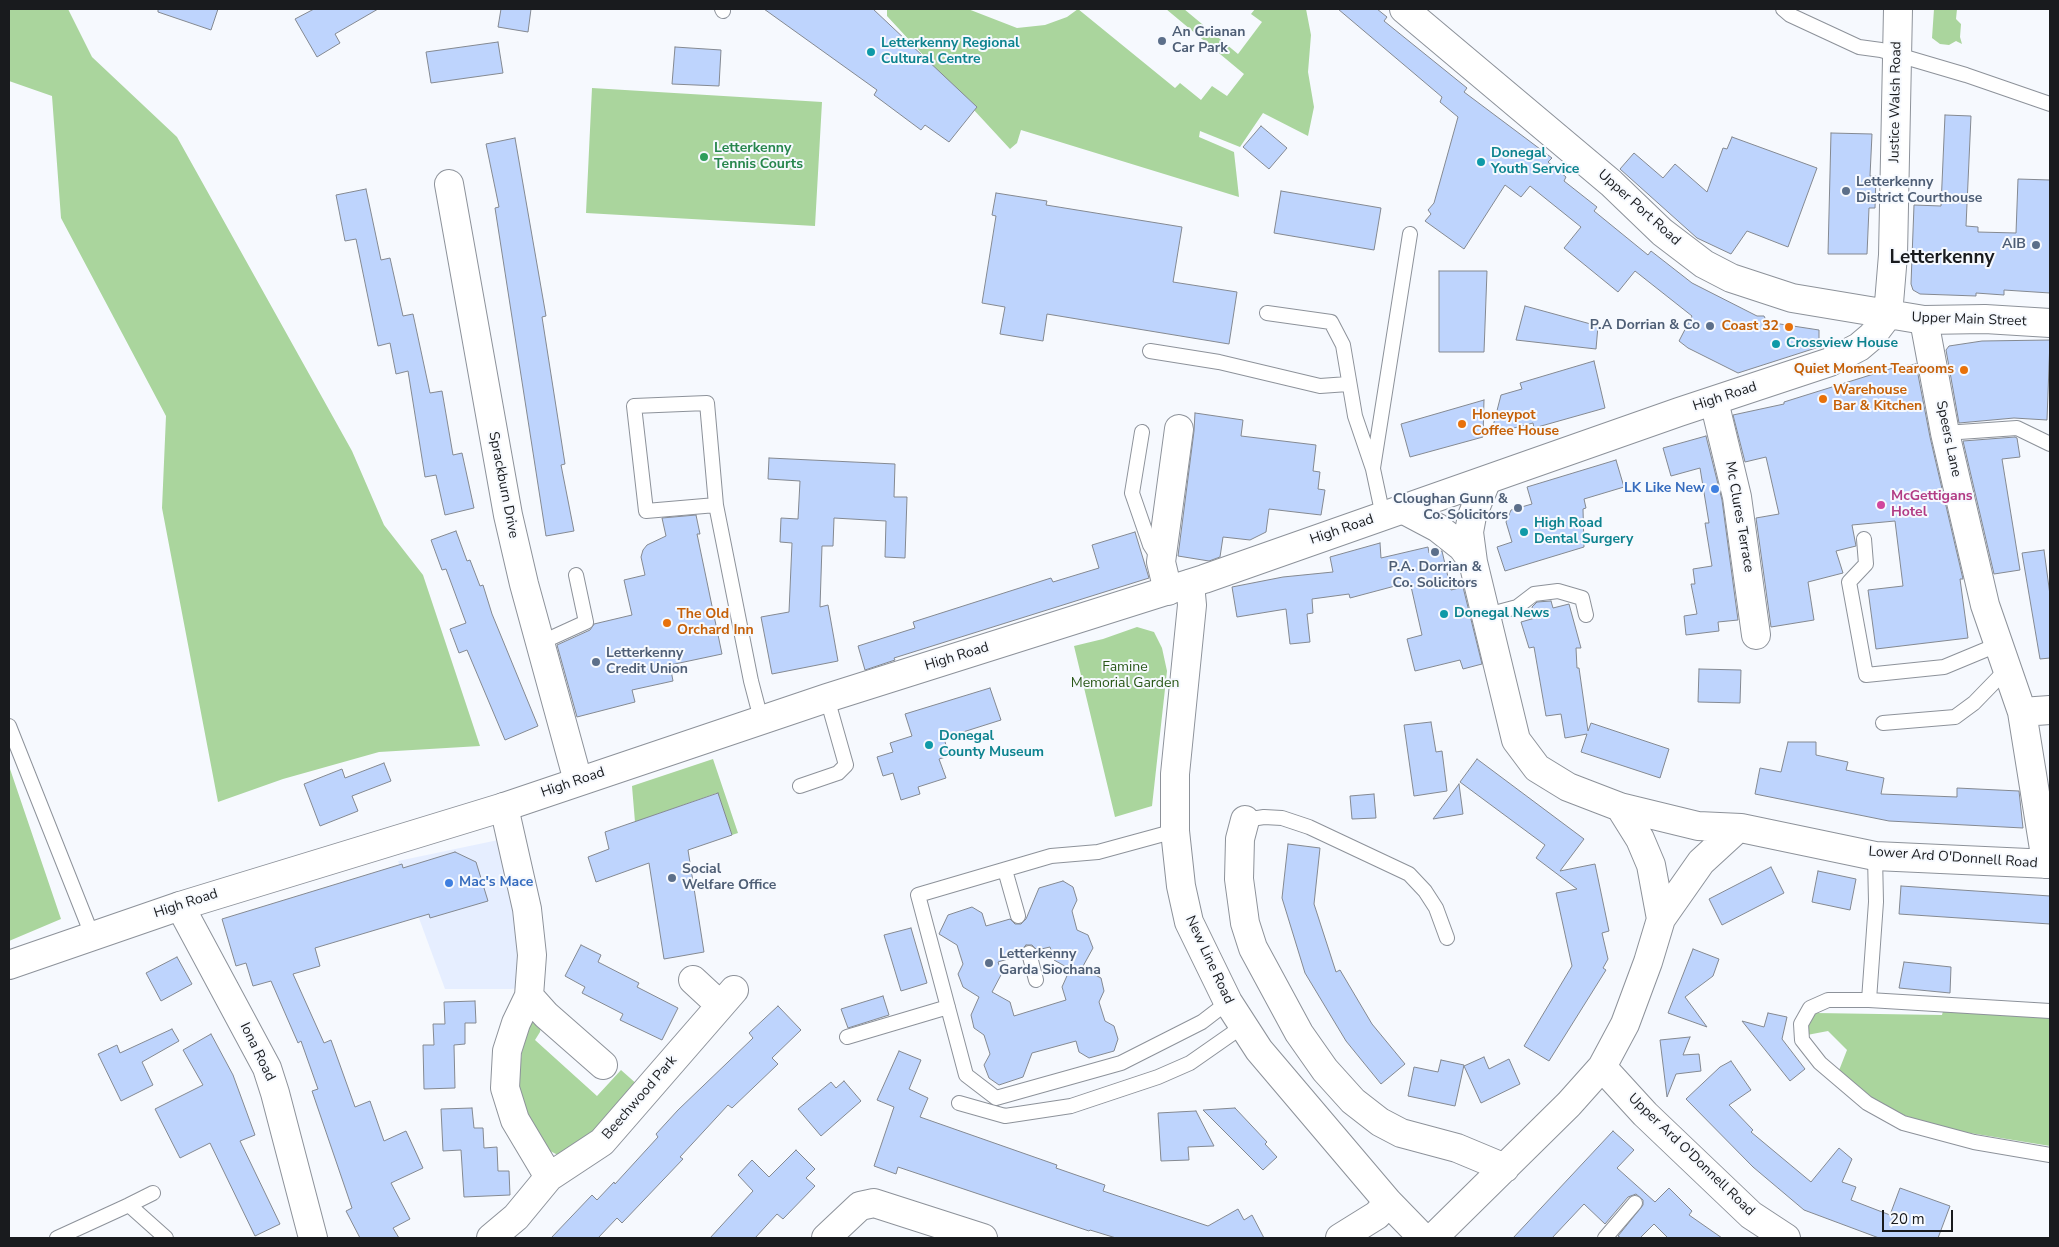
<!DOCTYPE html>
<html>
<head>
<meta charset="utf-8">
<style>
  body { margin:0 }
  #map { position:relative; width:2059px; height:1247px; overflow:hidden; background:#f6f9fe; font-family:"Nunito Sans",sans-serif }
  canvas { display:block }
  .frame { position:absolute; inset:0; border:10px solid #191b1e; pointer-events:none }
  .scale { position:absolute; left:1882px; top:1210px; width:71px; height:22px; box-sizing:border-box; border:2px solid #191b1e; border-top:0; padding-left:6px; font-size:15px; line-height:18px; white-space:nowrap; color:#191b1e; -webkit-text-stroke:4px #f6f9fe; paint-order:stroke }
</style>
</head>
<body>
<div id="map">
<canvas width="2059" height="1247"></canvas>
<div class="frame"></div>
<div class="scale">20 m</div>
</div>
<script>
const g = document.querySelector('canvas').getContext('2d');
g.lineJoin = 'round';
function fillPath(path, color) { g.fillStyle = color; g.fill(path, 'evenodd'); }
const shape = rows => new Path2D(rows.map(r => 'M' + r).join(''));
function strokePath(path, color, width, dash) { g.strokeStyle = color; g.lineWidth = width; g.lineCap = dash ? 'butt' : 'round'; g.setLineDash(dash || []); g.stroke(path); }
function write(font, color, halo, rows, align = 'center') {
  g.font = font + ' "Nunito Sans",sans-serif'; g.lineWidth = 4; g.setLineDash([]); g.textBaseline = 'middle'; g.strokeStyle = halo; g.fillStyle = color; for (const [text, x, y, turn = 0] of rows) {
    g.save(); g.translate(x, y); g.rotate((+turn || 0) * Math.PI / 180); g.textAlign = isNaN(turn) ? turn : align; if (halo) g.strokeText(text, 0, 0); g.fillText(text, 0, 0); g.restore();
  }
}
fillPath(shape([
  [503,839,525,987,511,989,445,989,398,861]
]), '#e6eeff');
fillPath(shape([
  [9,9,68,9,92,57,177,137,352,451,384,525,423,575,480,746,379,752,283,779,218,802,162,508,166,416,61,218,52,96,9,81],
  [887,9,968,9,1017,28,1045,25,1067,17,1078,9,1175,88,1180,83,1201,100,1212,86,1227,96,1244,74,1166,9,1184,9,1238,54,1262,22,1251,14,1255,9,1306,9,1311,35,1308,72,1314,107,1308,136,1263,113,1240,147,1200,131,1199,137,1234,152,1239,197,1021,130,1017,143,1010,149,887,16],
  [1934,9,1957,9,1956,19,1961,24,1960,37,1962,44,1956,41,1949,45,1940,44,1932,38],
  [592,88,822,102,815,226,586,213],
  [1137,627,1154,632,1162,648,1167,671,1152,806,1115,817,1074,646,1103,639],
  [713,759,738,833,732,835,717,793,635,822,632,786],
  [9,766,61,919,9,941],
  [1943,1011,1997,1015,2050,1015,2050,1146,1933,1127,1892,1110,1863,1093,1838,1073,1847,1050,1828,1031,1807,1035,1805,1025,1816,1013,1942,1015],
  [538,1019,542,1022,540,1032,535,1040,597,1096,621,1070,639,1086,598,1131,558,1155,550,1151,528,1116,520,1092,519,1074,522,1052,531,1022]
]), '#aad59d');
const building = shape([
  [158,9,218,9,211,30,158,12,158,9],
  [314,9,378,9,335,34,340,43,317,57,295,19,314,9],
  [501,9,531,9,528,32,498,27,501,9],
  [764,9,873,9,977,107,949,142,925,125,921,130,874,95,877,90,764,9],
  [1338,9,1377,9,1387,17,1384,21,1467,88,1464,92,1552,158,1548,162,1566,177,1564,181,1597,207,1594,211,1648,255,1651,251,1692,283,1757,316,1764,316,1767,322,1819,330,1819,347,1738,373,1688,348,1679,341,1692,316,1635,271,1618,292,1564,248,1581,227,1530,186,1521,197,1505,185,1464,249,1425,221,1431,214,1428,210,1434,203,1458,117,1440,102,1442,97,1338,9],
  [498,42,503,73,431,83,426,52,498,42],
  [675,47,721,50,719,86,672,84,675,47],
  [1945,115,1971,116,1966,226,1978,227,1978,232,2016,233,2018,179,2050,180,2050,293,2004,290,2004,295,1976,293,1976,296,1920,294,1913,290,1911,284,1914,205,1941,206,1945,115],
  [1261,126,1287,148,1269,169,1243,147,1261,126],
  [1831,133,1872,134,1870,176,1876,176,1875,208,1869,208,1867,254,1828,254,1831,133],
  [1732,137,1817,168,1788,247,1747,231,1731,254,1697,238,1620,169,1634,153,1663,178,1675,164,1707,192,1723,148,1727,149,1732,137],
  [515,138,546,316,542,317,565,464,561,465,574,531,546,536,495,208,499,207,486,144,515,138],
  [366,189,381,260,390,258,403,316,413,314,430,393,442,391,453,455,462,453,474,508,445,515,436,475,425,477,408,371,396,374,390,343,378,346,356,239,345,241,336,195,366,189],
  [1281,191,1381,208,1374,250,1274,233,1281,191],
  [996,193,1047,201,1046,205,1182,227,1173,282,1237,292,1229,344,1047,314,1043,341,1000,334,1005,307,982,303,996,216,992,215,996,193],
  [1439,271,1487,271,1484,352,1439,352,1439,271],
  [1525,306,1598,326,1596,349,1516,340,1525,306],
  [2050,340,2047,420,2014,418,1959,423,1946,350,1949,346,1982,341,2050,340],
  [1594,361,1605,408,1534,428,1533,423,1491,434,1501,395,1522,389,1520,383,1594,361],
  [1916,364,1930,437,1963,579,1960,579,1968,638,1876,649,1868,590,1903,586,1895,521,1852,525,1856,546,1836,551,1843,573,1808,582,1814,620,1771,627,1756,518,1779,514,1766,457,1745,462,1733,415,1784,404,1784,402,1896,367,1916,364],
  [1484,400,1483,437,1410,457,1401,424,1484,400],
  [1195,413,1243,420,1241,436,1316,445,1313,471,1320,472,1318,489,1325,490,1321,515,1269,509,1266,532,1250,540,1223,537,1220,557,1209,561,1178,556,1194,431,1195,413],
  [1706,436,1722,500,1738,620,1718,622,1719,631,1686,635,1684,616,1697,614,1691,584,1695,584,1693,569,1712,566,1705,523,1709,523,1700,468,1671,476,1663,448,1706,436],
  [2015,437,2017,438,2020,457,2002,459,2020,570,1994,574,1963,441,2015,437],
  [769,458,895,464,894,497,907,497,905,558,885,557,886,521,834,518,833,546,822,546,820,607,828,605,838,661,772,674,761,617,789,612,792,543,780,542,781,518,798,519,800,481,768,479,769,458],
  [1616,460,1624,487,1584,499,1586,508,1583,509,1584,547,1505,571,1497,547,1512,542,1506,522,1511,510,1532,504,1527,487,1616,460],
  [696,515,700,534,697,534,722,654,670,665,673,681,632,690,635,702,577,717,557,645,590,630,594,624,632,615,624,580,645,575,641,557,643,550,647,545,666,536,662,518,696,515],
  [456,531,467,561,470,560,480,586,483,585,492,614,538,726,505,740,467,650,459,653,450,629,466,623,446,569,442,570,431,540,456,531],
  [1135,532,1149,578,894,658,895,660,865,670,858,646,915,628,913,622,1051,578,1053,582,1099,568,1092,545,1135,532],
  [1380,543,1381,558,1428,547,1429,553,1442,551,1451,590,1463,587,1482,664,1463,669,1460,660,1415,671,1407,639,1422,635,1410,582,1350,598,1349,594,1312,599,1313,613,1307,614,1310,642,1290,644,1286,609,1237,617,1232,587,1283,577,1333,572,1330,557,1380,543],
  [2044,550,2050,595,2050,658,2040,659,2022,553,2044,550],
  [1551,601,1553,608,1569,604,1581,648,1576,648,1577,668,1579,668,1588,731,1591,723,1669,749,1660,778,1581,752,1587,734,1565,738,1561,714,1546,716,1534,647,1529,648,1521,622,1535,618,1532,607,1537,602,1551,601],
  [1699,669,1741,670,1740,703,1698,702,1699,669],
  [990,688,1001,720,944,738,949,756,939,759,946,778,918,787,920,794,901,800,893,773,883,776,877,757,893,752,890,743,912,736,905,714,990,688],
  [1431,722,1436,752,1442,751,1447,791,1414,796,1404,725,1431,722],
  [1788,742,1816,742,1816,755,1848,762,1846,770,1884,778,1881,794,1957,797,1957,788,2019,791,2023,828,1889,821,1755,794,1760,768,1781,772,1788,742],
  [1477,759,1584,839,1560,871,1595,864,1609,931,1602,933,1608,959,1603,968,1606,970,1549,1061,1524,1046,1572,966,1556,893,1577,889,1536,858,1545,845,1460,782,1477,759],
  [384,763,391,781,352,796,358,811,320,826,304,784,342,769,345,778,384,763],
  [1459,784,1463,814,1433,819,1459,784],
  [718,793,732,835,688,850,704,952,664,959,649,863,596,882,588,857,609,849,605,832,718,793],
  [1374,794,1376,818,1352,819,1350,796,1374,794],
  [1288,844,1320,848,1314,904,1336,972,1340,970,1372,1024,1405,1064,1381,1084,1346,1041,1305,973,1282,898,1288,844],
  [455,852,476,862,488,901,430,918,429,914,315,948,320,966,293,974,324,1043,331,1040,355,1107,370,1101,384,1141,406,1131,423,1168,391,1183,410,1219,393,1228,399,1238,360,1238,346,1211,352,1208,312,1091,318,1089,301,1041,298,1043,271,981,253,986,246,963,236,966,222,919,402,864,403,868,455,852],
  [1771,867,1784,893,1722,925,1709,899,1771,867],
  [1818,871,1856,879,1850,910,1812,902,1818,871],
  [1063,881,1073,887,1077,900,1072,911,1077,930,1088,935,1093,948,1082,968,1101,978,1104,991,1099,1002,1105,1021,1114,1026,1118,1039,1114,1051,1089,1058,1079,1052,1076,1041,1032,1053,1023,1077,999,1085,989,1078,984,1065,990,1054,984,1035,974,1028,971,1015,979,997,963,987,958,974,963,964,957,945,939,934,948,915,972,907,982,913,986,926,1010,919,1015,924,1021,924,1026,919,1039,888,1063,881],
  [1026,945,1032,945,1037,950,1050,947,1054,960,1070,969,1062,987,1066,1000,1014,1016,1010,1002,992,992,1002,973,998,962,1021,955,1021,950,1026,945],
  [1901,886,2050,896,2050,924,1899,914,1901,886],
  [911,928,927,983,901,991,884,935,911,928],
  [581,945,601,955,598,962,639,983,637,987,678,1008,662,1040,620,1020,623,1014,582,993,585,987,565,976,581,945],
  [1693,949,1719,959,1713,976,1685,997,1707,1027,1668,1013,1693,949],
  [177,957,192,984,161,1001,146,973,177,957],
  [1904,962,1951,967,1950,993,1899,988,1904,962],
  [883,996,889,1015,848,1028,841,1009,883,996],
  [475,1001,476,1023,465,1023,465,1044,454,1045,455,1088,424,1089,423,1045,434,1045,433,1024,445,1024,444,1002,475,1001],
  [778,1006,801,1030,772,1058,778,1064,732,1108,728,1105,680,1157,683,1159,622,1223,617,1218,598,1238,551,1238,592,1195,597,1200,614,1182,615,1184,658,1137,656,1134,678,1110,753,1038,749,1033,778,1006],
  [1768,1013,1787,1017,1782,1039,1805,1069,1790,1081,1742,1021,1764,1027,1768,1013],
  [172,1029,179,1041,142,1062,153,1085,121,1101,98,1054,117,1045,120,1053,172,1029],
  [211,1034,233,1075,255,1135,240,1141,280,1224,255,1236,210,1143,180,1158,155,1109,203,1085,183,1050,211,1034],
  [1690,1037,1683,1055,1699,1054,1701,1071,1676,1074,1667,1097,1660,1040,1690,1037],
  [899,1051,921,1060,909,1089,928,1098,920,1117,1057,1165,1056,1168,1105,1185,1103,1191,1208,1226,1238,1209,1244,1220,1252,1215,1264,1238,1116,1238,1090,1230,1089,1231,898,1167,896,1174,874,1166,894,1107,877,1100,899,1051],
  [1484,1057,1489,1069,1509,1059,1520,1084,1481,1103,1464,1066,1484,1057],
  [1441,1060,1464,1065,1455,1106,1408,1096,1414,1067,1438,1072,1441,1060],
  [1731,1061,1751,1090,1729,1105,1753,1130,1751,1132,1811,1182,1839,1148,1852,1159,1842,1182,1856,1187,1851,1200,1890,1215,1900,1188,1950,1206,1938,1238,1879,1238,1804,1210,1753,1167,1686,1099,1720,1067,1731,1061],
  [844,1081,861,1101,821,1136,798,1109,831,1082,836,1088,844,1081],
  [472,1108,474,1128,483,1128,484,1148,497,1147,498,1171,509,1171,510,1195,464,1197,461,1150,443,1151,441,1109,472,1108],
  [1235,1108,1267,1142,1265,1144,1277,1157,1263,1170,1203,1110,1235,1108],
  [1196,1111,1214,1146,1188,1147,1189,1160,1161,1161,1158,1113,1196,1111],
  [1613,1131,1634,1150,1617,1168,1655,1202,1669,1188,1692,1211,1689,1215,1722,1238,1668,1238,1654,1224,1640,1238,1621,1238,1618,1236,1643,1205,1643,1200,1636,1194,1628,1197,1605,1224,1584,1204,1552,1238,1513,1238,1613,1131],
  [796,1150,815,1169,806,1178,815,1186,783,1219,777,1214,755,1238,710,1238,753,1191,738,1175,752,1160,769,1177,796,1150]
]);
fillPath(building, '#bed4fd');
strokePath(building, '#848991', 1);
const service = shape([
  [722,9,723,11],
  [1783,9,1790,15,1859,47,1881,50,1966,75,2050,104],
  [1267,313,1331,322,1343,345,1355,416,1373,469,1383,516],
  [1150,351,1219,362,1320,386,1348,384],
  [1142,432,1132,493,1150,545,1159,559],
  [1945,433,2017,428,2050,444],
  [1373,468,1410,234],
  [716,505,646,511,634,406,707,403,716,505,751,681,761,719],
  [1864,539,1866,564,1849,582,1866,675,1944,667,1997,645],
  [1487,615,1517,607,1534,594,1558,591,1582,598,1586,615],
  [540,643,586,622,576,575],
  [1883,723,1955,717,1974,703,2007,669],
  [9,726,92,935],
  [800,786,838,773,846,765,827,698],
  [1245,820,1264,817,1282,818,1309,827,1409,874,1425,891,1436,908,1447,938],
  [1175,831,1098,852,1051,856,918,895,966,1075,996,1098,1121,1063,1202,1022,1228,1002],
  [1005,870,1018,916],
  [1029,953,1036,980],
  [1869,1000,1876,902,1875,856],
  [2050,1011,1869,1000,1828,1000,1810,1008,1801,1024,1802,1040,1820,1063,1867,1103,1903,1123,1974,1142,2050,1155],
  [847,1037,948,1007],
  [959,1103,1005,1116,1071,1106,1158,1077,1190,1063,1243,1026],
  [129,1205,153,1193],
  [57,1238,129,1205,166,1238],
  [1605,1238,1635,1203]
]);
const minor = shape([
  [449,184,508,515,524,584,578,781],
  [1924,320,1945,433,1985,605,2022,712,2044,849,2044,864],
  [1714,401,1737,497,1756,635],
  [1486,482,1472,516,1469,532,1473,562,1516,740,1537,768,1568,787,1620,807,1698,826,1741,828,1875,856,2050,864],
  [1404,510,1438,528,1462,547,1473,562],
  [1190,584,1192,605,1175,774,1175,831,1181,886,1189,922,1228,1002,1259,1050,1388,1202,1423,1238],
  [1168,591,1161,562,1179,429],
  [2022,712,2050,710],
  [504,807,527,909,532,955,529,996,516,1023,507,1051,505,1088,515,1120,549,1177],
  [1620,807,1640,839,1651,865,1661,919],
  [1245,820,1240,839,1239,879,1245,923,1253,948,1299,1033,1325,1070,1353,1101,1380,1122,1401,1133,1457,1148,1505,1168],
  [180,906,267,1068,275,1093,313,1238],
  [693,980,720,1005],
  [529,996,546,1015,603,1065],
  [1602,1067,1645,1114,1751,1215,1786,1238],
  [491,1238,516,1217,549,1177,602,1142,734,990],
  [826,1238,860,1206,874,1203,983,1238],
  [1340,1238,1377,1215,1388,1202],
  [1433,1238,1569,1104,1602,1067,1625,1024,1648,962,1661,919,1701,862,1737,829]
]);
const tertiary = shape([
  [1404,9,1611,183,1662,232,1704,264,1731,278,1792,298,1924,320,1985,319,2050,323],
  [1888,315,1893,255,1898,9],
  [9,965,180,906,504,807,827,698,1204,579,1679,412,1830,362,1859,347,1872,336,1888,315]
]);
strokePath(service, '#8d929a', 16);
strokePath(minor, '#8d929a', 30);
strokePath(tertiary, '#8d929a', 30);
strokePath(service, '#fff', 14);
strokePath(minor, '#fff', 28);
strokePath(tertiary, '#fff', 28);
for (const [x, y, r, color] of [
  [1162,41,5,"#5c6f8a"],
  [871,52,5,"#0f9aa8"],
  [704,157,5,"#2e9e5b"],
  [1481,162,5,"#0f9aa8"],
  [1846,191,5,"#5c6f8a"],
  [2036,245,5,"#5c6f8a"],
  [1710,326,5,"#5c6f8a"],
  [1789,327,5,"#e8710a"],
  [1776,344,5,"#0f9aa8"],
  [1964,370,5,"#e8710a"],
  [1823,399,5,"#e8710a"],
  [1462,424,5,"#e8710a"],
  [1715,489,5,"#3f7fe0"],
  [1881,505,5,"#d1479c"],
  [1518,508,5,"#5c6f8a"],
  [1524,532,5,"#0f9aa8"],
  [1435,552,5,"#5c6f8a"],
  [1444,614,5,"#0f9aa8"],
  [667,623,5,"#e8710a"],
  [596,662,5,"#5c6f8a"],
  [929,745,5,"#0f9aa8"],
  [672,878,5,"#5c6f8a"],
  [449,883,5,"#3f7fe0"],
  [989,963,5,"#5c6f8a"]
]) { const dot = new Path2D(); dot.arc(x, y, r, 0, 2 * Math.PI); g.fillStyle = color; g.fill(dot); strokePath(dot, '#f6f9fe', 2); }
write('bold 14px', '#4e5e75', '#f6f9fe', [
  ["An Grianan",1172,33],
  ["Car Park",1172,49],
  ["Letterkenny",1856,183],
  ["District Courthouse",1856,199],
  ["AIB",2026,245,"right"],
  ["P.A Dorrian & Co",1700,326,"right"],
  ["Cloughan Gunn &",1508,500,"right"],
  ["Co. Solicitors",1508,516,"right"],
  ["P.A. Dorrian &",1435,568,"center"],
  ["Co. Solicitors",1435,584,"center"],
  ["Letterkenny",606,654],
  ["Credit Union",606,670],
  ["Social",682,870],
  ["Welfare Office",682,886],
  ["Letterkenny",999,955],
  ["Garda Siochana",999,971]
], 'left');
write('bold 14px', '#0d838f', '#f6f9fe', [
  ["Letterkenny Regional",881,44],
  ["Cultural Centre",881,60],
  ["Donegal",1491,154],
  ["Youth Service",1491,170],
  ["Crossview House",1786,344],
  ["High Road",1534,524],
  ["Dental Surgery",1534,540],
  ["Donegal News",1454,614],
  ["Donegal",939,737],
  ["County Museum",939,753]
], 'left');
write('14px', '#191b1e', '#f6f9fe', [
  ["Justice Walsh Road",1896,102,-89],
  ["Upper Port Road",1639,208,42],
  ["Upper Main Street",1969,320,2],
  ["High Road",1725,397,-18],
  ["Speers Lane",1948,439,78],
  ["Sprackburn Drive",503,485,79],
  ["Mc Clures Terrace",1739,517,80],
  ["High Road",1342,530,-19],
  ["High Road",957,657,-17],
  ["High Road",573,783,-19],
  ["Lower Ard O'Donnell Road",1953,858,4],
  ["High Road",186,904,-18],
  ["New Line Road",1209,960,65],
  ["Iona Road",257,1052,64],
  ["Beechwood Park",640,1098,-49],
  ["Upper Ard O'Donnell Road",1691,1155,44]
]);
write('bold 14px', '#27864d', '#f6f9fe', [
  ["Letterkenny",714,149],
  ["Tennis Courts",714,165]
], 'left');
write('bold 14px', '#c56008', '#f6f9fe', [
  ["Coast 32",1779,327,"right"],
  ["Quiet Moment Tearooms",1954,370,"right"],
  ["Warehouse",1833,391],
  ["Bar & Kitchen",1833,407],
  ["Honeypot",1472,416],
  ["Coffee House",1472,432],
  ["The Old",677,615],
  ["Orchard Inn",677,631]
], 'left');
write('bold 14px', '#366cbe', '#f6f9fe', [
  ["LK Like New",1705,489],
  ["Mac's Mace",459,883,"left"]
], 'right');
write('bold 14px', '#b23c85', '#f6f9fe', [
  ["McGettigans",1891,497],
  ["Hotel",1891,513]
], 'left');
write('14px', '#285616', '#f6f9fe', [
  ["Famine",1125,668],
  ["Memorial Garden",1125,684]
]);
write('bold 19px', '#191b1e', '#f6f9fe', [
  ["Letterkenny",1942,258]
]);
</script>
</body>
</html>
